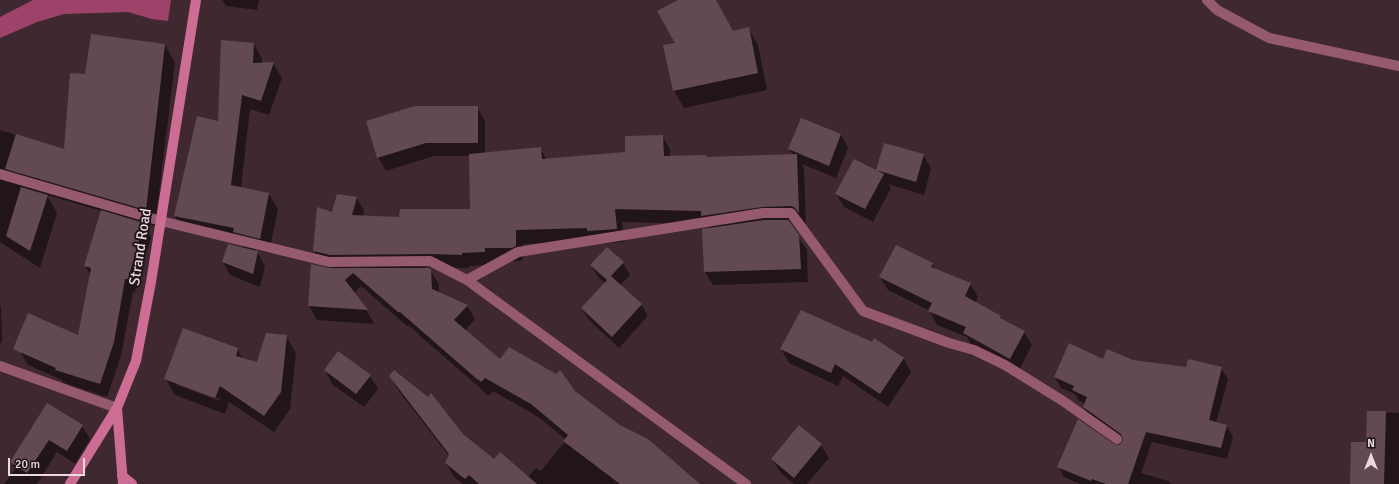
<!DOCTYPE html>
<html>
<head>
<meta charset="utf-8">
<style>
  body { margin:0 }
  #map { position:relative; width:1399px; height:484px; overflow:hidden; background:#402831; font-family:Signika,sans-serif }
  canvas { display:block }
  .north { position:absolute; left:1351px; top:436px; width:40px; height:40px; -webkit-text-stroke:3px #201519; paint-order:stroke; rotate:0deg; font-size:11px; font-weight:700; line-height:16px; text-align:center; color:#ebdae0 }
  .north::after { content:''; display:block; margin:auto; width:14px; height:18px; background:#ebdae0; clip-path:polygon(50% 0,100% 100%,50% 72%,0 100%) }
  .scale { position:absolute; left:8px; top:458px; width:77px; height:18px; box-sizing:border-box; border:2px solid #ebdae0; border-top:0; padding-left:5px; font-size:12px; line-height:14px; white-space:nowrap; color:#ebdae0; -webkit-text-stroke:3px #201519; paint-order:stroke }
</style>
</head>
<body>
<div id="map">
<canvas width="1399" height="484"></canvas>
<div class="north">N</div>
<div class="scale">20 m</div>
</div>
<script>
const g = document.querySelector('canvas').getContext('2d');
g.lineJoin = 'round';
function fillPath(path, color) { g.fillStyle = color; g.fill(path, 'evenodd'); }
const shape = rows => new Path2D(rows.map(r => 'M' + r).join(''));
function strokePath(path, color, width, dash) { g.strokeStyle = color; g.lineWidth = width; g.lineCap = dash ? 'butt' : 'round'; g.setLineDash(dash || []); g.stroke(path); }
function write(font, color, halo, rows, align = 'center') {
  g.font = font + ' Signika,sans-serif'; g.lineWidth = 4; g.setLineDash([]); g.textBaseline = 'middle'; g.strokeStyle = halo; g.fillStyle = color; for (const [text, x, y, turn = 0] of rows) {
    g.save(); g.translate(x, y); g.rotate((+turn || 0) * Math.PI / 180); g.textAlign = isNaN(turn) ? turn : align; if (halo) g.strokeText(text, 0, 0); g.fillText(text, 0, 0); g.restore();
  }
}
fillPath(shape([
  [33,0,171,0,168,21,152,19,128,12,64,14,37,22,0,38,0,17]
]), '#9d4269');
fillPath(shape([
  [222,0,259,0,257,10,226,6],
  [680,0,715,0,733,32,748,28,758,45,767,90,684,108,674,91,665,46,676,44],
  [254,44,262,59,262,64,273,63,282,78,269,115,250,109,241,188,269,194,278,209,269,253,256,250,265,266,260,287,230,275,223,262,244,249,240,242,184,231,175,216],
  [165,45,175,63,155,226,143,223,151,237,135,292,133,292,121,356,107,397,64,383,62,380,28,365,21,353,76,345,79,336,91,276,85,266,102,211,47,195,57,213,40,268,0,242,0,130,65,150,86,75],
  [477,107,485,121,485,153,540,148,547,160,626,153,662,136,670,149,670,157,707,158,793,155,789,149,841,135,848,148,836,178,802,164,804,168,806,224,803,221,799,220,787,220,807,250,808,282,713,285,705,272,710,229,707,224,622,222,624,242,596,244,593,241,523,244,523,259,520,261,492,261,492,265,469,266,469,268,426,267,430,270,439,284,439,294,467,305,475,319,465,331,500,361,575,392,699,484,463,484,454,477,446,463,449,456,398,390,390,376,494,461,528,477,536,468,541,471,566,440,540,418,493,391,489,396,409,326,407,326,361,286,354,293,367,311,374,324,317,320,309,306,329,270,338,269,321,265,314,251,332,213,357,198,364,211,363,217,400,218,471,210,470,156,434,156,386,171,378,157],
  [885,144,923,155,931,168,924,195,888,184,891,188,873,222,844,207,836,194,877,172],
  [623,263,630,275,620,285,641,304,648,316,619,348,589,320,582,309,605,283,598,277,591,265],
  [932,264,935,270,970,284,978,297,975,303,1000,317,1002,320,1024,332,1032,345,1018,372,972,346,967,337,937,325,930,311,888,290,880,277],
  [0,305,1,307,2,343,0,343],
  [286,336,296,353,290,409,274,432,229,402,225,414,175,395,165,378,237,349,243,359,257,363],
  [177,383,220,399,220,401,177,385],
  [875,340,904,359,911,372,888,407,843,376,838,386,789,363,781,349,872,343],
  [1104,360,1133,361,1186,369,1221,368,1228,379,1216,423,1227,426,1233,437,1227,459,1152,442,1141,473,1168,481,1172,484,1080,484,1064,477,1058,466,1113,445,1121,446,1123,441,1090,418,1084,407,1085,404,1079,401,1075,394,1061,388,1055,377],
  [325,370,370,376,378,389,364,407,332,384],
  [47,405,82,426,90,439,75,464,57,452,37,484,4,484,15,469,11,462],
  [1368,412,1399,413,1399,484,1351,484,1367,443],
  [799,427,821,445,829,458,807,484,794,484,780,472,772,459]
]), '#0007');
fillPath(shape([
  [678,0,716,0,733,31,749,27,758,73,673,91,663,45,675,43,657,11],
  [91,34,165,44,146,210,5,169,16,134,64,149,70,73,85,74],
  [221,40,254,43,253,63,274,62,261,101,242,95,231,185,269,193,260,239,233,232,234,228,174,216,197,116,218,121],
  [415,106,478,106,478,143,426,143,377,158,366,121],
  [801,118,841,134,829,166,788,149],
  [663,135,664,156,706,155,706,157,797,154,799,213,794,207,791,206,762,207,701,216,701,211,615,209,617,229,587,231,587,228,516,230,516,246,512,248,485,248,485,252,462,253,462,255,431,254,330,255,313,251,317,207,332,212,337,194,357,197,352,215,399,217,400,209,470,209,469,154,541,147,542,159,625,152,625,136],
  [884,143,924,154,916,182,876,170],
  [854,159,884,174,865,209,835,194],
  [21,187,48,195,30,251,6,236],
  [101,210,144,223,128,279,125,279,114,342,100,384,55,370,56,368,13,349,28,313,78,335,91,268,84,266],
  [764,220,788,220,799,235,801,269,704,272,702,229],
  [228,244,258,251,253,274,222,262],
  [896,245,933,263,931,267,971,283,965,296,1001,316,1000,318,1025,331,1010,359,963,333,966,327,928,311,932,303,879,277],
  [607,247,624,262,611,276,642,304,612,337,581,308,607,280,590,265],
  [311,264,329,268,428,268,431,269,432,289,468,305,454,320,500,359,509,347,556,374,560,370,575,391,620,425,648,439,700,484,620,484,563,441,568,435,531,404,485,378,481,382,478,379,478,380,400,312,398,312,353,273,345,280,368,310,308,306],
  [801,310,872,342,874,338,904,358,880,394,835,364,831,373,780,349],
  [183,328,238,348,236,356,257,362,266,333,287,335,281,392,264,416,220,386,215,398,164,379],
  [1069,343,1103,359,1107,349,1133,360,1186,367,1188,359,1222,367,1209,420,1227,425,1221,448,1146,432,1128,484,1106,484,1092,479,1091,481,1057,467,1078,419,1114,444,1120,445,1123,440,1121,434,1083,407,1087,397,1072,390,1074,386,1054,377],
  [338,351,371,375,356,394,324,370],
  [394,370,428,397,431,393,463,434,494,459,500,452,537,484,479,484,469,475,465,479,445,463,449,454,389,376],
  [47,403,83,425,67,451,49,440,27,473,10,462],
  [1367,411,1386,411,1384,484,1350,484,1351,442,1366,442],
  [799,425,822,444,794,478,771,459]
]), '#634952');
strokePath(shape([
  [1207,0,1217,10,1269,38,1399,66],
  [0,174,161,221,329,262,430,261,467,280,518,252,763,213,791,213,863,311,949,343,974,350,1005,365,1063,401,1117,439],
  [467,280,746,484],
  [0,366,117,408]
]), '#955970', 10);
strokePath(shape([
  [117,408,123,484],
  [122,476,132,484],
  [70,484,117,408,136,361,151,282,196,0]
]), '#cd6d93', 10);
write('15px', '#ebdae0', '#201519', [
  ["Strand Road",141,247,-81]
]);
</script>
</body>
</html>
